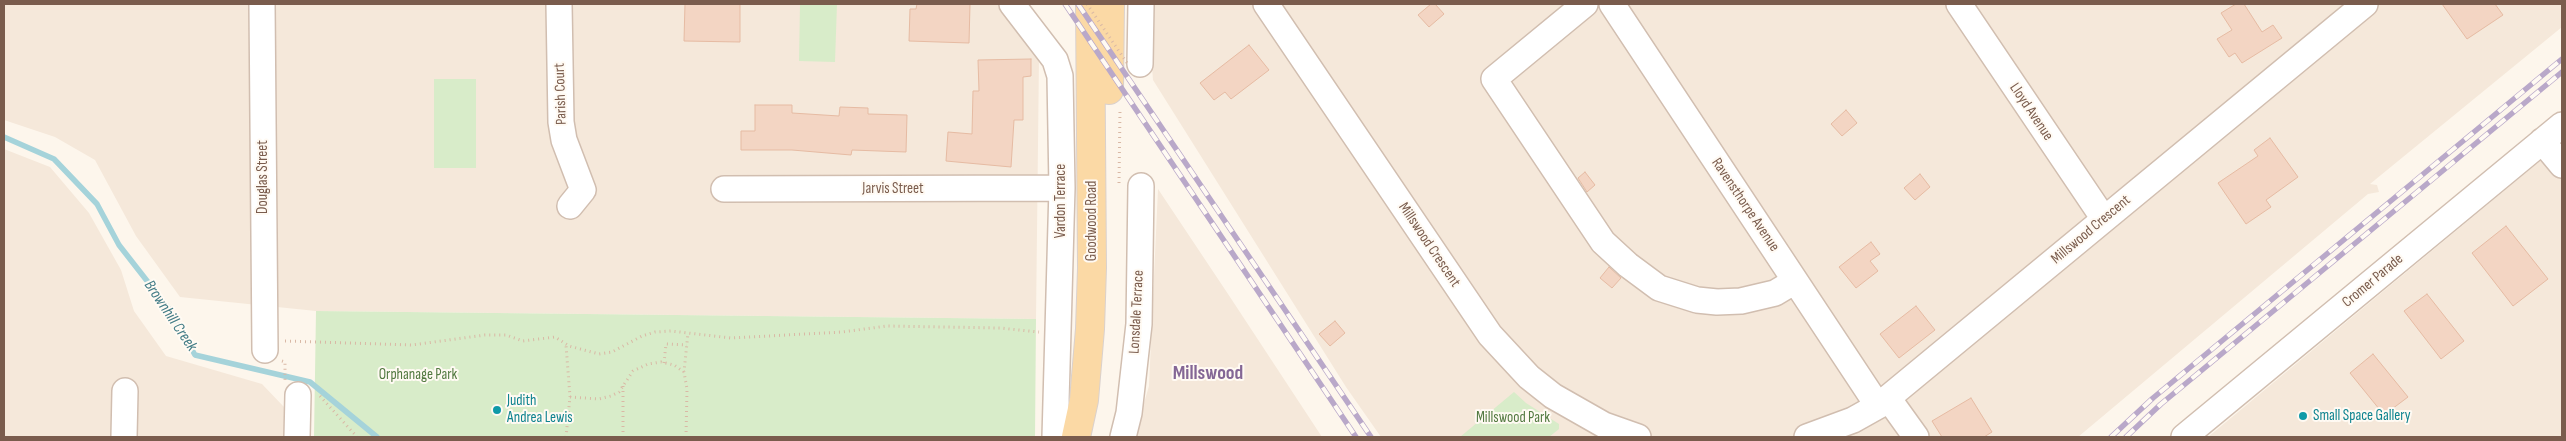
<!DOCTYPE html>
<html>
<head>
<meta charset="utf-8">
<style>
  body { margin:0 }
  #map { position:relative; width:2566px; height:441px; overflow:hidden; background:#fdf6ec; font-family:"Sofia Sans Condensed",sans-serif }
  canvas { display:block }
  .frame { position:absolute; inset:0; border:5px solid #7a5c4d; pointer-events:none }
</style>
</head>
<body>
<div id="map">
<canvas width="2566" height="441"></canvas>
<div class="frame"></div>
</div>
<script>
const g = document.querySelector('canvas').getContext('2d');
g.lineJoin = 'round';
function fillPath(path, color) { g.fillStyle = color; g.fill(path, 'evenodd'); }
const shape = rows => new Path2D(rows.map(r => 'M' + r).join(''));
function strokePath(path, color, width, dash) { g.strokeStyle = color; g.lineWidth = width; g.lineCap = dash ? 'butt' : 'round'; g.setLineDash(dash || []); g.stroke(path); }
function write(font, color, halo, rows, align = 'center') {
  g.font = font + ' "Sofia Sans Condensed",sans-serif'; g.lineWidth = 4; g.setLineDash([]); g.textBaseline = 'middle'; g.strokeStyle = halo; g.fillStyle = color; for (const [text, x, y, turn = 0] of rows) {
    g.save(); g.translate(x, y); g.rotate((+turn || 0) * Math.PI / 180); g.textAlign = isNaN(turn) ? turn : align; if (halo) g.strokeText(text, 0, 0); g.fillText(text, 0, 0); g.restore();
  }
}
fillPath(shape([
  [4,4,997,4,1039,57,1036,319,316,311,180,297,136,236,95,160,55,137,4,120],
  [1147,4,2562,4,2562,27,2370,184,2377,185,2379,192,2368,194,2078,437,1381,437,1346,387,1153,80],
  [2562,142,2562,437,2208,437,2540,161],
  [4,149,50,167,89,213,121,270,134,311,166,356,262,384,284,407,284,437,4,437],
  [1158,189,1230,297,1322,437,1134,437,1149,386]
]), '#f5e8da');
fillPath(shape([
  [800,4,837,4,835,62,799,61],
  [434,79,476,79,476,168,434,168],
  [316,311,1036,319,1035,437,314,437],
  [1514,392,1526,403,1559,424,1559,429,1549,437,1460,437]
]), '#d8ecc9');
strokePath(shape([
  [4,137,54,159,97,204,119,245,169,309,195,355,310,382,377,437]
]), '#a5d3da', 5.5);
const building = shape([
  [685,4,740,4,740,42,684,41,685,4],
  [917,4,970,4,969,43,909,41,910,9,916,9,917,4],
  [1431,4,1435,4,1444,14,1429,27,1418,15,1431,4],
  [2236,4,2244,4,2262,32,2273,25,2282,38,2242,63,2235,53,2229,57,2217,39,2232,30,2221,13,2236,4],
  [2442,4,2495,4,2503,15,2467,39,2442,4],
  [1249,45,1269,70,1231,99,1225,92,1214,100,1200,83,1249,45],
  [1031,59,1031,76,1023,77,1023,120,1014,120,1011,167,946,161,948,132,972,134,973,91,979,91,978,60,1031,59],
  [755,105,792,105,792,113,839,116,840,107,868,108,868,114,907,115,906,152,852,150,851,155,792,150,741,150,741,131,755,131,755,105],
  [1846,110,1857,123,1842,136,1831,124,1846,110],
  [2270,138,2298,177,2266,200,2271,207,2246,224,2218,183,2258,156,2254,150,2270,138],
  [1585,172,1595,185,1587,192,1578,178,1585,172],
  [1920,174,1930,187,1915,200,1904,188,1920,174],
  [2506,226,2548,279,2513,306,2472,253,2506,226],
  [1871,242,1880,254,1870,261,1878,271,1856,288,1839,267,1871,242],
  [1609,267,1621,278,1612,288,1600,278,1609,267],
  [2427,294,2464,341,2441,359,2404,311,2427,294],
  [1916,306,1935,330,1899,358,1880,334,1916,306],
  [1335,321,1345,333,1330,346,1319,334,1335,321],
  [2373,354,2408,397,2384,415,2350,373,2373,354],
  [1971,398,1992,432,1984,437,1942,437,1932,421,1971,398]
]);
fillPath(building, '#f3d5c3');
strokePath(building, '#e6bba3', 1);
const minor = shape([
  [262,4,265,350],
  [559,4,561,122,564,140,583,190,570,206],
  [1012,4,1055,60,1060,76,1062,188,1055,437],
  [1266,4,1490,335,1529,377,1553,396,1604,425,1638,437],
  [1585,4,1494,79,1603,242,1628,265,1659,288,1697,300,1717,302,1741,301,1775,293,1795,281],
  [1612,4,1878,406],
  [1959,4,2104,219],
  [1140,64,1141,4],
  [2542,141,2562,165],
  [724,189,1062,188],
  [1888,398,1916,437],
  [124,437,125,391],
  [297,437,298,395],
  [1123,437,1129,413,1139,324,1141,186],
  [1807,437,1853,420,1878,406,2365,4],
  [2184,437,2562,125]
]);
const major = shape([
  [1109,90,1110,4],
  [1076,437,1084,400,1090,329,1092,268,1090,4]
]);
strokePath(minor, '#d1beb0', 28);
strokePath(major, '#dad1cd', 30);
strokePath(shape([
  [1119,183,1120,109],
  [285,341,412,345,485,335,506,335,523,341,555,337,569,346,599,354,612,352,642,336,655,332,671,331,731,338,842,332,887,326,1000,328,1039,332],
  [282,361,285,362,285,381],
  [664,363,666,344,687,345],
  [320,396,357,437],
  [570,397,599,399,611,396,619,392,633,371,648,364,661,362,674,365,684,372],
  [566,437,570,397,566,345],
  [623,437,623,386],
  [686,437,687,389,684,372,688,333]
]), '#d9b8a5', 3, [1, 4]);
strokePath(minor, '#fff', 25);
strokePath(major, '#fbd9a5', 28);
const rail = shape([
  [1065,4,1356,437],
  [1078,4,1371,437],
  [2111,437,2153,398,2562,59],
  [2126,437,2161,404,2562,72]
]);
strokePath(rail, '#b9a8c9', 5.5);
strokePath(rail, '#fffaf3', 4, [11]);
strokePath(shape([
  [1087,4,1127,63]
]), '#d9b8a5', 3, [1, 4]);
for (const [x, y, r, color] of [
  [497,410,5,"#0f9aa8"],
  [2303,416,5,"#0f9aa8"]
]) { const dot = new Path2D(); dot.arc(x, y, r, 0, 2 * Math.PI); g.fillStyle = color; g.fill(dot); strokePath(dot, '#fffaf3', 2); }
write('15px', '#7a5c4d', '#fffaf3', [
  ["Parish Court",561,94,-92],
  ["Lloyd Avenue",2031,112,56],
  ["Douglas Street",263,177,-90],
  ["Jarvis Street",893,189],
  ["Vardon Terrace",1061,201,-90],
  ["Ravensthorpe Avenue",1745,205,56],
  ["Goodwood Road",1092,221,-90],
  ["Millswood Crescent",2091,230,-40],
  ["Millswood Crescent",1429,245,56],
  ["Cromer Parade",2373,281,-40],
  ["Lonsdale Terrace",1137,312,-87]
]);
write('15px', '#537a41', '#fffaf3', [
  ["Orphanage Park",418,375],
  ["Millswood Park",1513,418]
]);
write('15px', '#0d838f', '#fffaf3', [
  ["Judith",507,401],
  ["Andrea Lewis",507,418],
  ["Small Space Gallery",2313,416]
], 'left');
write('italic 16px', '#437c86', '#fffaf3', [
  ["Brownhill Creek",170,316,56]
]);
write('bold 20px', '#846695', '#fffaf3', [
  ["Millswood",1208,374]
]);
</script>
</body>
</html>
